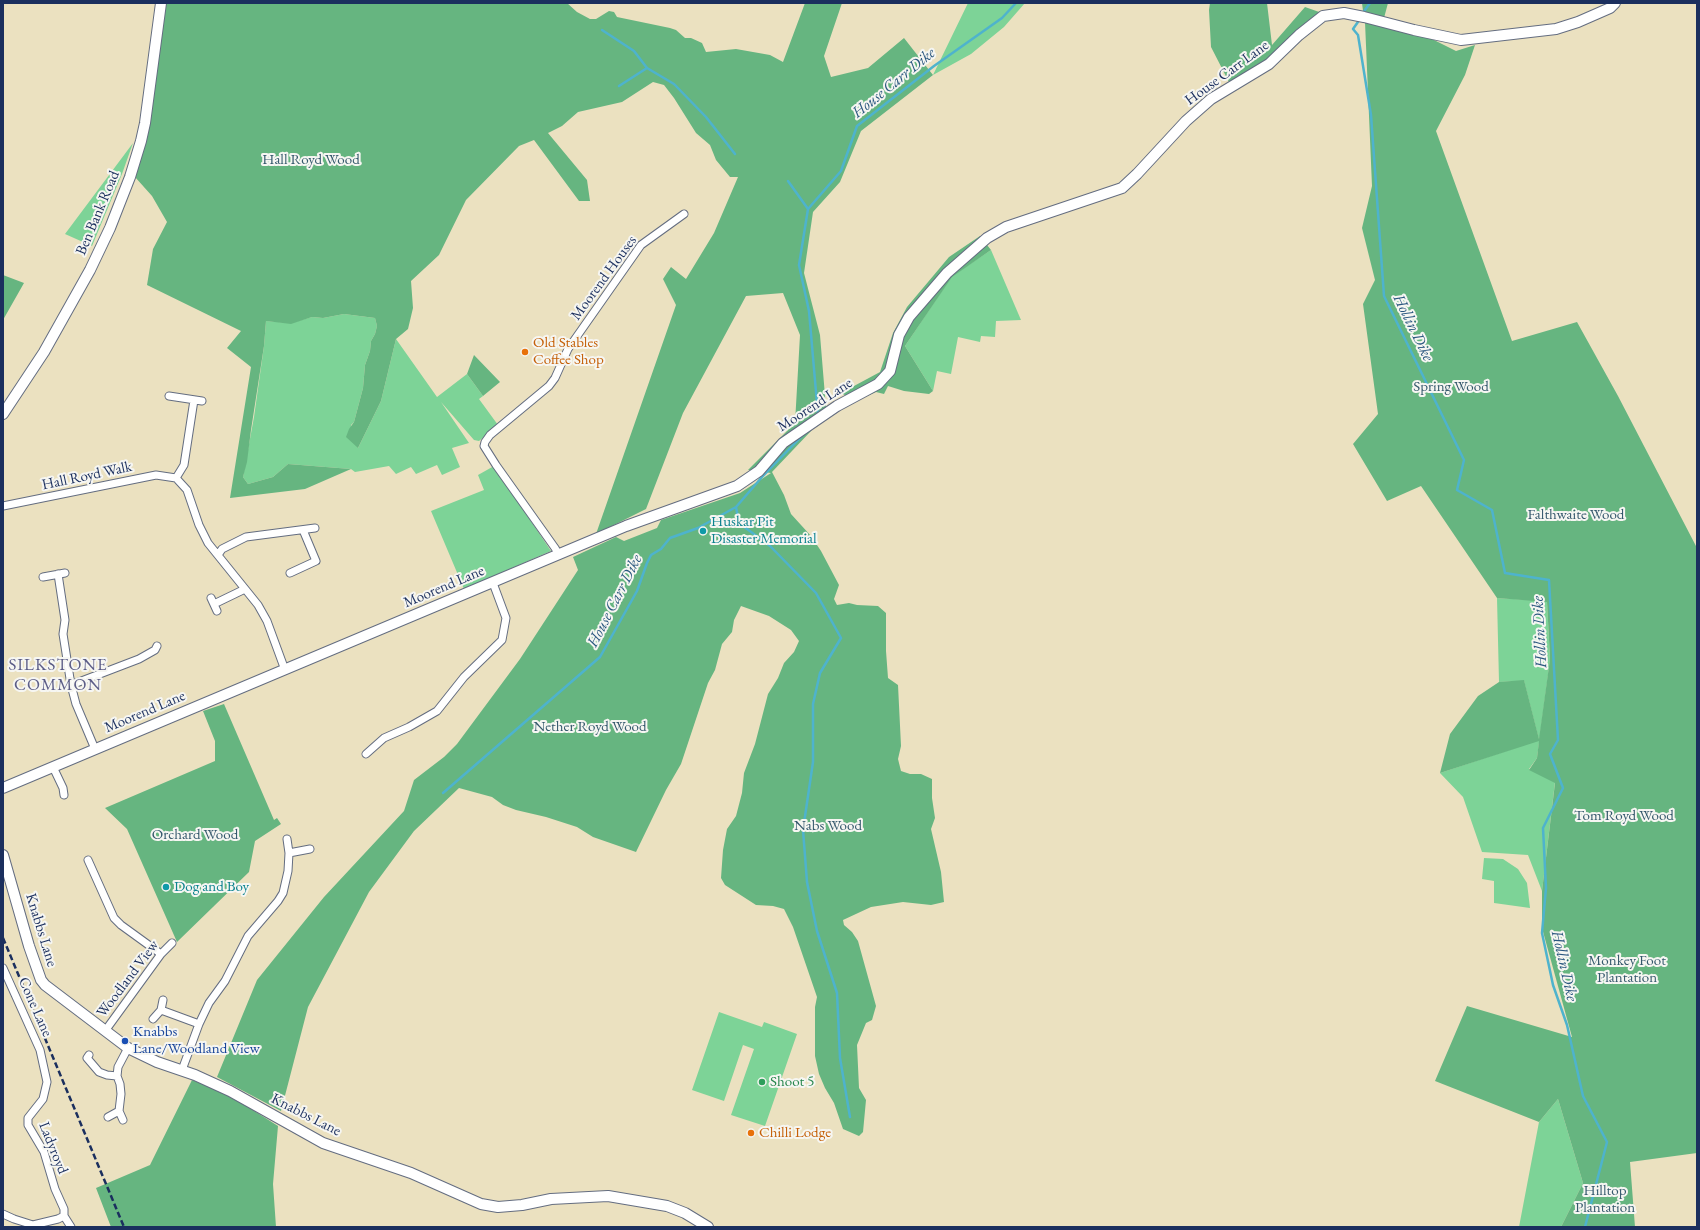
<!DOCTYPE html>
<html>
<head>
<meta charset="utf-8">
<style>
  body { margin:0 }
  #map { position:relative; width:1700px; height:1230px; overflow:hidden; background:#ebe1c0; font-family:"EB Garamond",serif }
  canvas { display:block }
  .frame { position:absolute; inset:0; border:4px solid #1b2f5e; pointer-events:none }
</style>
</head>
<body>
<div id="map">
<canvas width="1700" height="1230"></canvas>
<div class="frame"></div>
</div>
<script>
const g = document.querySelector('canvas').getContext('2d');
g.lineJoin = 'round';
function fillPath(path, color) { g.fillStyle = color; g.fill(path, 'evenodd'); }
const shape = rows => new Path2D(rows.map(r => 'M' + r).join(''));
function strokePath(path, color, width, dash) { g.strokeStyle = color; g.lineWidth = width; g.lineCap = dash ? 'butt' : 'round'; g.setLineDash(dash || []); g.stroke(path); }
function write(font, color, halo, rows, align = 'center') {
  g.font = font + ' "EB Garamond",serif'; g.lineWidth = 4; g.setLineDash([]); g.textBaseline = 'middle'; g.strokeStyle = halo; g.fillStyle = color; for (const [text, x, y, turn = 0] of rows) {
    g.save(); g.translate(x, y); g.rotate((+turn || 0) * Math.PI / 180); g.textAlign = isNaN(turn) ? turn : align; if (halo) g.strokeText(text, 0, 0); g.fillText(text, 0, 0); g.restore();
  }
}
fillPath(shape([
  [968,3,1025,3,1004,27,971,54,933,75],
  [133,143,122,174,92,246,65,234],
  [991,250,1021,320,996,321,995,337,981,336,980,342,958,337,951,374,937,371,933,391,905,346,952,276],
  [344,314,375,318,377,326,375,334,371,341,370,351,365,365,363,388,354,422,351,425,358,448,381,401,396,339,437,397,467,374,483,396,479,399,498,425,479,441,474,440,441,402,469,443,452,448,460,467,442,475,437,465,416,474,411,467,396,474,389,466,355,472,351,469,288,464,273,477,248,484,243,477,254,417,264,346,266,321,291,323,312,317,323,318],
  [494,466,551,551,464,589,431,511,484,490,478,475],
  [1497,598,1547,601,1550,660,1537,758,1529,769,1555,782,1542,891,1528,855,1482,852,1463,797,1440,773,1539,740,1524,681,1499,682],
  [1484,858,1503,859,1518,869,1527,883,1530,908,1494,903,1494,881,1482,879],
  [719,1012,762,1027,764,1022,797,1034,765,1126,731,1115,754,1049,743,1045,724,1101,692,1090],
  [1558,1099,1583,1183,1561,1227,1519,1227,1539,1122]
]), '#7dd397');
fillPath(shape([
  [166,3,567,3,577,12,590,19,596,19,609,11,614,12,617,17,670,28,676,30,685,38,691,38,702,43,706,52,736,49,770,55,783,62,805,3,842,3,824,56,831,77,868,68,904,38,933,75,861,131,840,182,813,212,804,273,820,335,826,408,811,431,772,472,784,495,791,514,811,536,821,551,839,585,834,599,837,605,849,603,857,605,878,606,886,613,886,651,888,678,898,685,901,746,898,759,901,771,910,774,921,774,932,779,932,798,935,818,931,829,941,872,944,902,931,905,903,902,871,907,843,920,844,925,852,932,858,941,876,1006,872,1020,866,1023,857,1045,859,1088,866,1100,863,1132,859,1136,843,1129,834,1103,825,1088,819,1074,815,1056,815,1007,817,997,793,927,784,909,773,906,756,905,725,885,721,878,723,850,727,829,736,816,742,793,744,773,755,744,768,694,778,678,784,663,794,652,799,641,791,630,769,616,741,606,734,620,732,632,722,644,715,670,708,683,681,764,666,790,636,852,593,837,577,827,546,817,516,810,503,805,492,797,459,788,414,831,369,892,308,1007,281,1111,217,1077,257,980,324,897,404,811,414,780,444,757,457,744,520,659,578,570,573,557,616,537,624,541,657,528,661,520,740,493,771,473,748,470,795,423,800,335,783,293,746,296,683,413,646,509,596,534,676,305,663,279,671,267,686,279,714,233,738,177,730,177,716,160,710,145,696,133,674,98,664,85,653,82,622,102,578,112,562,126,548,133,587,180,590,201,579,201,534,140,519,146,466,200,439,255,411,281,413,308,408,329,396,339,381,401,358,448,346,437,349,429,354,422,363,388,365,365,370,351,371,341,375,334,377,326,375,318,344,314,323,318,312,317,291,324,266,321,264,346,251,430,247,462,243,477,248,484,273,477,288,464,351,469,305,489,230,498,251,367,227,348,241,331,147,285,153,249,167,222,152,196,135,177,143,150],
  [1210,3,1267,3,1272,45,1305,7,1322,13,1267,62,1230,84,1211,47,1209,10],
  [1362,3,1388,3,1384,18,1363,11],
  [1365,22,1430,38,1456,51,1475,45,1465,75,1436,131,1512,341,1577,322,1618,396,1697,548,1697,1153,1630,1162,1635,1227,1561,1227,1583,1183,1558,1099,1539,1122,1435,1081,1467,1006,1572,1037,1542,928,1542,891,1555,783,1529,770,1537,758,1539,741,1440,773,1450,734,1478,696,1499,682,1524,680,1539,739,1550,659,1547,602,1497,598,1421,486,1387,501,1353,444,1378,414,1363,304,1375,280,1362,228,1372,186],
  [980,236,991,250,952,277,905,346,933,391,929,394,904,391,888,386,884,394,876,392,856,401,841,393,880,372,893,333,907,307,949,257],
  [3,275,24,283,3,320],
  [474,355,500,382,483,396,467,374],
  [224,704,274,820,277,818,281,824,255,841,249,872,177,942,127,829,105,808,215,761,215,741,203,711],
  [192,1080,215,1089,248,1107,278,1126,273,1184,276,1227,111,1227,96,1188,150,1165]
]), '#66b580');
strokePath(shape([
  [1362,14,1370,3],
  [1360,19,1353,29,1358,35,1371,115,1384,296,1464,460,1457,490,1492,510,1505,573,1549,580,1558,740,1550,754,1563,788,1543,828,1546,888,1542,933,1553,985,1567,1025,1583,1096,1607,1142,1585,1227],
  [602,30,634,51,647,68,674,84,706,117,735,154],
  [619,86,647,68],
  [788,181,808,209],
  [818,415,809,311,799,265,808,209,841,171,857,126,934,66,1002,18,1016,3],
  [736,507,739,523,770,546,816,593,841,638,820,673,813,704,813,762,803,830,807,882,817,931,837,993,840,1058,850,1117],
  [443,793,600,657,637,591,647,563,651,555,661,549,670,538,698,528,736,507,762,477,803,435]
]), '#4eb3cd', 2.5);
const street = shape([
  [169,396,202,401],
  [176,478,184,465,194,400],
  [3,506,156,475,176,478,187,490,199,525,208,543,258,605,267,621,285,670],
  [218,555,222,549,246,537,315,528],
  [559,555,555,548,496,465,484,446,485,442,490,435,549,386,555,378,568,349,641,245,684,214],
  [290,573,316,561,303,530],
  [58,574,65,620,63,634,71,685,76,704,95,749],
  [43,577,65,573],
  [211,598,217,611],
  [214,604,245,589],
  [71,685,139,659,155,650,157,646],
  [366,754,384,738,409,727,437,711,464,677,502,640,506,618,493,583],
  [53,767,63,788,64,795],
  [287,839,289,853],
  [88,860,114,918,121,925,161,954],
  [3,968,40,1050,47,1082,43,1099,28,1118,28,1125,44,1152,55,1189,64,1209,64,1216,71,1227],
  [161,1010,199,1024],
  [153,1019,161,1010,163,1000],
  [105,1031,161,954,172,943],
  [89,1055,87,1058,99,1072,107,1075,117,1076],
  [182,1070,199,1024,209,1003,225,981,248,936,278,901,283,893,288,871,289,853,310,849],
  [108,1117,119,1111],
  [123,1120,119,1111,121,1094,120,1084,117,1076,118,1067,128,1048],
  [3,1214,14,1219,33,1225,58,1219,64,1216]
]);
const secondary = shape([
  [3,414,44,352,90,270,110,228,130,177,141,141,145,123,161,3],
  [3,788,626,526,737,486,759,471,783,443,837,406,878,384,890,371,899,335,909,317,947,273,987,238,1006,227,1122,188,1137,174,1186,121,1211,99,1269,64,1299,35,1323,16,1344,13,1364,17,1414,30,1461,40,1556,29,1578,22,1610,8,1615,3],
  [3,855,29,946,41,980,45,985,128,1048,157,1062,195,1075,230,1091,323,1143,411,1173,481,1204,498,1207,522,1205,551,1199,608,1196,667,1206,685,1213,708,1227]
]);
strokePath(street, '#646d80', 9);
strokePath(secondary, '#646d80', 12);
strokePath(street, '#fff', 7);
strokePath(secondary, '#fff', 10);
strokePath(shape([
  [3,938,124,1227]
]), '#1b2f5e', 2.5, [6, 3]);
for (const [x, y, r, color] of [
  [525,352,4,"#e8710a"],
  [703,531,4,"#0f9aa8"],
  [166,887,4,"#0f9aa8"],
  [125,1041,4,"#1a4fb4"],
  [762,1082,4,"#2e9e5b"],
  [751,1133,4,"#e8710a"]
]) { const dot = new Path2D(); dot.arc(x, y, r, 0, 2 * Math.PI); g.fillStyle = color; g.fill(dot); strokePath(dot, '#f6f6f2', 1.5); }
write('15px', '#1b2f5e', '#f6f6f2', [
  ["House Carr Lane",1227,73,-36],
  ["Ben Bank Road",98,213,-67],
  ["Moorend Houses",604,278,-54],
  ["Moorend Lane",815,405,-33],
  ["Hall Royd Walk",87,476,-12],
  ["Moorend Lane",444,587,-23],
  ["Moorend Lane",145,712,-23],
  ["Knabbs Lane",41,930,73],
  ["Woodland View",128,979,-53],
  ["Cone Lane",35,1007,66],
  ["Knabbs Lane",306,1115,27],
  ["Ladyroyd",53,1148,68]
]);
write('15px', '#34586c', '#f6f6f2', [
  ["Hall Royd Wood",311,160],
  ["Spring Wood",1451,387],
  ["Falthwaite Wood",1576,515],
  ["Nether Royd Wood",590,727],
  ["Tom Royd Wood",1624,816],
  ["Nabs Wood",828,826],
  ["Orchard Wood",195,835],
  ["Monkey Foot",1627,961],
  ["Plantation",1627,978],
  ["Hilltop",1605,1191],
  ["Plantation",1605,1208]
]);
write('15px', '#c56008', '#f6f6f2', [
  ["Old Stables",533,343],
  ["Coffee Shop",533,360],
  ["Chilli Lodge",759,1133]
], 'left');
write('15px', '#0d838f', '#f6f6f2', [
  ["Huskar Pit",711,522],
  ["Disaster Memorial",711,539],
  ["Dog and Boy",174,887]
], 'left');
write('15px', '#164399', '#f6f6f2', [
  ["Knabbs",133,1032],
  ["Lane/Woodland View",133,1049]
], 'left');
write('15px', '#27864d', '#f6f6f2', [
  ["Shoot 5",770,1082]
], 'left');
write('italic 16px', '#2a577f', '#f6f6f2', [
  ["House Carr Dike",894,83,-39],
  ["Hollin Dike",1413,328,64],
  ["House Carr Dike",615,601,-63],
  ["Hollin Dike",1540,632,-93],
  ["Hollin Dike",1564,966,77]
]);
g.letterSpacing = '1px';
write('17px', '#5c5d87', '#f6f6f2', [
  ["SILKSTONE",58,665],
  ["COMMON",58,685]
]);
g.letterSpacing = '0px';
</script>
</body>
</html>
